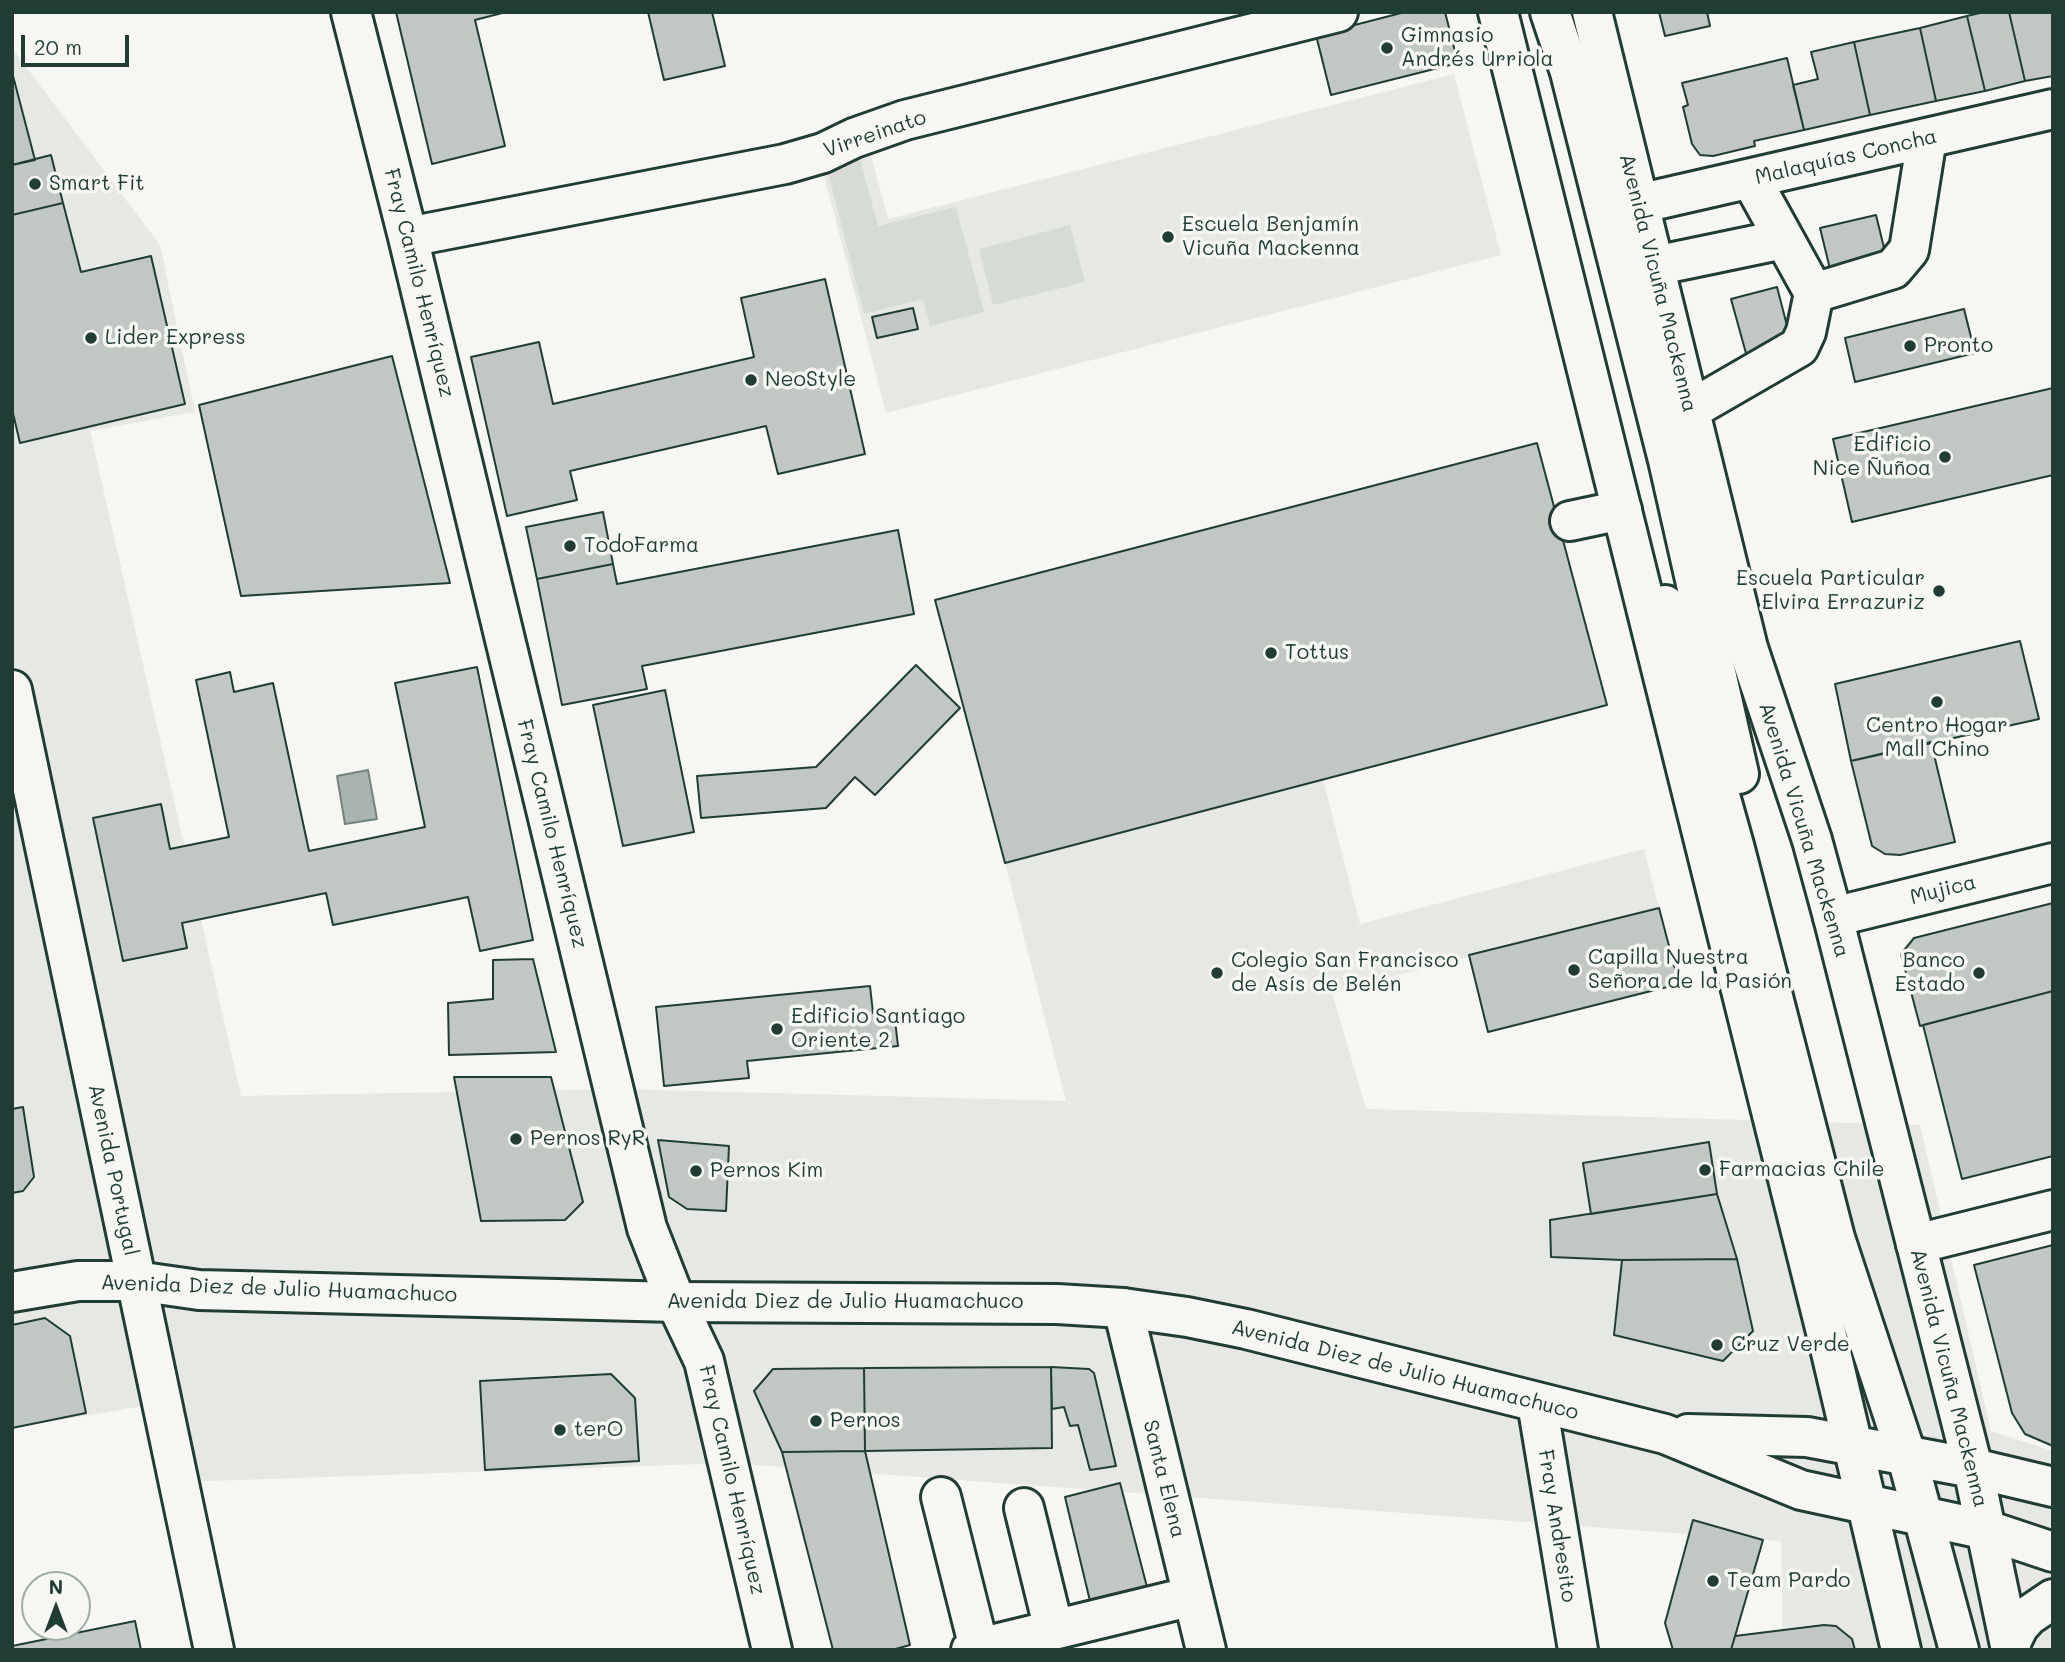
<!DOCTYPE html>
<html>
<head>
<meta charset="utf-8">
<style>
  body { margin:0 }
  #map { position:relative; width:2065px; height:1662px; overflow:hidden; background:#f6f6f2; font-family:Mali,sans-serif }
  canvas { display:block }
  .frame { position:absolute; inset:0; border:14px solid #1f3d34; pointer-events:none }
  .north { position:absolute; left:21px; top:1571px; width:70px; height:70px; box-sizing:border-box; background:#f6f6f2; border:2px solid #a0aca6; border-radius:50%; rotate:0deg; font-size:19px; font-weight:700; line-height:28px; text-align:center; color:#1f3d34 }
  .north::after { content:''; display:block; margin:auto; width:24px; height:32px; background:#1f3d34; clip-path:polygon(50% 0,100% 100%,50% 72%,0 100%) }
  .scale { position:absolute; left:21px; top:35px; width:108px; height:32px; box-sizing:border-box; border:4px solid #1f3d34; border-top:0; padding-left:9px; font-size:21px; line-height:24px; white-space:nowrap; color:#1f3d34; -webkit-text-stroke:5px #f6f6f2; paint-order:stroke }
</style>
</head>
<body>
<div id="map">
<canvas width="2065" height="1662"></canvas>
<div class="frame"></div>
<div class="north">N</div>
<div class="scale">20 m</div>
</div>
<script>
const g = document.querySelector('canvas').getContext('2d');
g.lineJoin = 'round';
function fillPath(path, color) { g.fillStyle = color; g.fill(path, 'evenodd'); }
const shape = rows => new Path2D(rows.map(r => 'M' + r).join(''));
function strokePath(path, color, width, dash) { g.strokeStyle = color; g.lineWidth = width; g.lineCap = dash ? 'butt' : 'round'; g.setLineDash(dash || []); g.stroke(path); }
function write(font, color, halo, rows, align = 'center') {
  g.font = font + ' Mali,sans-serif'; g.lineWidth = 7; g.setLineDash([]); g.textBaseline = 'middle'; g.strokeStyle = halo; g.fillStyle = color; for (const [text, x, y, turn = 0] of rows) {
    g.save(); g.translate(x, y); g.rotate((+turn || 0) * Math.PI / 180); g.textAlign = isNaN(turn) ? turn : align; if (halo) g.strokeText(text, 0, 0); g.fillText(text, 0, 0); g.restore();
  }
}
fillPath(shape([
  [12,48,160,245,195,412,90,431,241,1096,622,1089,1066,1101,1005,863,1323,779,1360,924,1644,849,1659,908,1332,992,1366,1109,1920,1125,1991,1431,2053,1451,2053,1650,1783,1650,1781,1541,731,1463,180,1482,161,1403,12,1428],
  [1454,74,1501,255,886,413,821,164,870,151,888,219]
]), '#e6e8e4');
fillPath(shape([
  [859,156,878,226,956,207,984,312,930,326,923,299,864,314,826,164],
  [1070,225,1085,282,993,305,979,249]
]), '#d6dbd6');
const water = shape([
  [368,770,377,819,345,824,337,776,368,770]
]);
fillPath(water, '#aab3ae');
strokePath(water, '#72847d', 2);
const building = shape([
  [396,12,506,12,475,20,505,146,432,164,396,12],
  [648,12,712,12,725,66,664,80,648,12],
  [1405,12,1445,12,1458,63,1331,95,1316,35,1405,12],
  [1659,12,1707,12,1710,26,1665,36,1659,12],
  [1984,12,2009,12,2025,81,1985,91,1967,16,1984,12],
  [2009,12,2053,12,2053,76,2025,81,2009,12],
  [1967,16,1985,91,1936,101,1920,28,1967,16],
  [1920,28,1936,101,1870,115,1854,42,1920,28],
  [1854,42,1870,115,1804,130,1793,85,1818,79,1811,52,1854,42],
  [1787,58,1804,130,1754,141,1755,146,1713,156,1700,155,1692,144,1683,107,1688,105,1682,83,1787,58],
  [12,72,35,160,12,165,12,72],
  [51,155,63,203,12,215,12,165,51,155],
  [63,203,81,272,151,256,185,404,20,443,12,409,12,215,63,203],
  [1876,215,1887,260,1831,273,1820,228,1876,215],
  [825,279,865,454,778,474,766,426,570,471,577,500,507,516,471,357,539,342,553,404,754,357,741,298,825,279],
  [1777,287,1792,345,1747,357,1731,299,1777,287],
  [913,308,918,329,877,338,872,317,913,308],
  [1964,309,1975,353,1855,382,1845,338,1964,309],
  [392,356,450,583,241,596,199,405,392,356],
  [2053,388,2053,475,1852,522,1833,439,2053,388],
  [1537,443,1607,705,1005,863,935,600,1537,443],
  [603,512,613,564,537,579,526,527,603,512],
  [898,530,914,614,642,666,647,689,562,705,537,579,613,564,617,584,898,530],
  [2020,641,2039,719,1851,761,1835,684,2020,641],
  [916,665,960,708,875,795,855,777,826,808,701,818,697,776,816,767,916,665],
  [477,667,533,940,480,951,468,897,333,925,326,893,182,923,187,948,123,961,93,818,161,804,170,849,229,837,196,680,230,672,234,692,273,683,309,851,425,827,395,683,477,667],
  [665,690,694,832,623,846,593,705,665,690],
  [1931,742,1955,842,1900,855,1885,854,1872,846,1851,761,1931,742],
  [2053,903,2053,991,1920,1026,1901,954,1914,938,2053,903],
  [1659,908,1679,984,1488,1032,1469,955,1659,908],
  [533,959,556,1052,449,1055,448,1003,493,999,493,960,533,959],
  [870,986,873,1013,894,1011,898,1046,747,1061,749,1078,664,1086,656,1007,870,986],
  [2053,991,2053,1156,1962,1179,1923,1025,2053,991],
  [454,1077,551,1077,583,1202,565,1220,481,1221,454,1077],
  [23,1107,34,1177,23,1191,12,1193,12,1109,23,1107],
  [658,1140,729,1146,726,1211,687,1209,669,1197,658,1140],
  [1709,1142,1717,1194,1591,1214,1583,1163,1709,1142],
  [1717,1194,1737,1259,1622,1260,1551,1257,1550,1220,1717,1194],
  [2053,1245,2053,1446,2025,1434,2012,1413,1974,1265,2053,1245],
  [1737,1259,1753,1331,1723,1361,1614,1335,1622,1260,1737,1259],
  [45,1318,70,1336,86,1413,12,1428,12,1325,45,1318],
  [1051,1367,1052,1448,865,1451,864,1368,1051,1367],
  [1051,1367,1089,1369,1094,1373,1116,1466,1090,1470,1078,1425,1070,1426,1064,1407,1052,1409,1051,1367],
  [864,1368,865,1451,782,1452,754,1391,773,1369,864,1368],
  [611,1374,635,1398,639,1461,485,1470,480,1381,611,1374],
  [865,1451,910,1645,892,1650,833,1650,782,1452,865,1451],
  [1120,1483,1147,1587,1090,1601,1065,1497,1120,1483],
  [1693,1520,1763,1540,1731,1650,1673,1650,1665,1623,1693,1520],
  [135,1621,141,1650,12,1650,12,1646,135,1621],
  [1824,1625,1836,1626,1852,1639,1855,1650,1731,1650,1735,1636,1824,1625]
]);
fillPath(building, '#c1c8c3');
strokePath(building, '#1f3d34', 2);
const minor = shape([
  [351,12,408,237,647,1228,676,1302,704,1361,772,1650],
  [1550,12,1570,72,1668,460,1739,774],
  [1638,204,2053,109],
  [408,237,785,164,823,153,854,138,905,120,1338,12],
  [1654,266,1784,239],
  [1814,293,1893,269,1909,250,1927,138],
  [1690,410,1799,347,1806,332,1814,293,1751,179],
  [1570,521,1622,510],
  [1665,605,1674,644,1693,699,1735,849,1835,1238,1907,1457,1959,1650],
  [1833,917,2053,863],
  [1916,1244,2053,1210],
  [1123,1308,1206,1650],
  [1537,1403,1578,1650],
  [941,1497,979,1648],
  [1024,1508,1054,1630],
  [971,1650,1193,1596]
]);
const major = shape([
  [1498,12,1830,1348,1901,1650],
  [1592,12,1748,648,1812,840,1833,917,1973,1468,2011,1650],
  [12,690,214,1650],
  [12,1292,78,1281,136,1281,199,1290,676,1302,1057,1304,1123,1308,1187,1317,1246,1329,1665,1434,1801,1490,1987,1530,2053,1552],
  [1688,1434,1807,1437,1973,1468,2053,1487],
  [2010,1644,2019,1626,2028,1616,2053,1599]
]);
strokePath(minor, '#1f3d34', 44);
strokePath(major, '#1f3d34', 44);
strokePath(minor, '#f6f6f2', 38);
strokePath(major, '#f6f6f2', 38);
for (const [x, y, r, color] of [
  [1387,48,7,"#1f3d34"],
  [35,184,7,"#1f3d34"],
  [1168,237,7,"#1f3d34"],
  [91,338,7,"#1f3d34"],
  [1910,346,7,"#1f3d34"],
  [751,380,7,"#1f3d34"],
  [1945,457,7,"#1f3d34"],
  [570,546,7,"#1f3d34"],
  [1939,591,7,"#1f3d34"],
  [1271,653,7,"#1f3d34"],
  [1937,702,7,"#1f3d34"],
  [1574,970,7,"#1f3d34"],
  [1217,973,7,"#1f3d34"],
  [1979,973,7,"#1f3d34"],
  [777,1029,7,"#1f3d34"],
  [516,1139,7,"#1f3d34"],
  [1705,1170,7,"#1f3d34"],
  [696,1171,7,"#1f3d34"],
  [1717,1345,7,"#1f3d34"],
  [816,1421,7,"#1f3d34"],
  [560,1430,7,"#1f3d34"],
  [1713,1581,7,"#1f3d34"]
]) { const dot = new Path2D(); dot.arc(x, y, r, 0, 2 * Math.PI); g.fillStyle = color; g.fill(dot); strokePath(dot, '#f6f6f2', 2.5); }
write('21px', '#1f3d34', '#f6f6f2', [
  ["Gimnasio",1401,36],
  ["Andrés Urriola",1401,60],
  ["Smart Fit",49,184],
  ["Escuela Benjamín",1182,225],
  ["Vicuña Mackenna",1182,249],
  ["Lider Express",105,338],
  ["Pronto",1924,346],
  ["NeoStyle",765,380],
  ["Edificio",1931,445,"right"],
  ["Nice Ñuñoa",1931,469,"right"],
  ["TodoFarma",584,546],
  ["Escuela Particular",1925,579,"right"],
  ["Elvira Errazuriz",1925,603,"right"],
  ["Tottus",1285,653],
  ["Centro Hogar",1937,726,"center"],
  ["Mall Chino",1937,750,"center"],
  ["Capilla Nuestra",1588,958],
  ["Señora de la Pasión",1588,982],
  ["Colegio San Francisco",1231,961],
  ["de Asís de Belén",1231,985],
  ["Banco",1965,961,"right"],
  ["Estado",1965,985,"right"],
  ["Edificio Santiago",791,1017],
  ["Oriente 2",791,1041],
  ["Pernos RyR",530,1139],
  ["Farmacias Chile",1719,1170],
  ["Pernos Kim",710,1171],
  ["Cruz Verde",1731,1345],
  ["Pernos",830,1421],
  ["terO",574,1430],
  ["Team Pardo",1727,1581]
], 'left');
write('21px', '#1f3d34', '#f6f6f2', [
  ["Virreinato",875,134,-19],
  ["Malaquías Concha",1846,157,-13],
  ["Fray Camilo Henríquez",419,283,76],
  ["Avenida Vicuña Mackenna",1658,283,76],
  ["Avenida Vicuña Mackenna",1804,830,73],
  ["Fray Camilo Henríquez",552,834,76],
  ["Mujica",1943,890,-14],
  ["Avenida Portugal",113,1170,78],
  ["Avenida Diez de Julio Huamachuco",279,1289,2],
  ["Avenida Diez de Julio Huamachuco",845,1302],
  ["Avenida Diez de Julio Huamachuco",1405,1370,14],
  ["Avenida Vicuña Mackenna",1949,1378,76],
  ["Santa Elena",1164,1479,76],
  ["Fray Camilo Henríquez",732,1480,77],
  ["Fray Andresito",1557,1526,81]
]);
</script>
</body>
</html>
